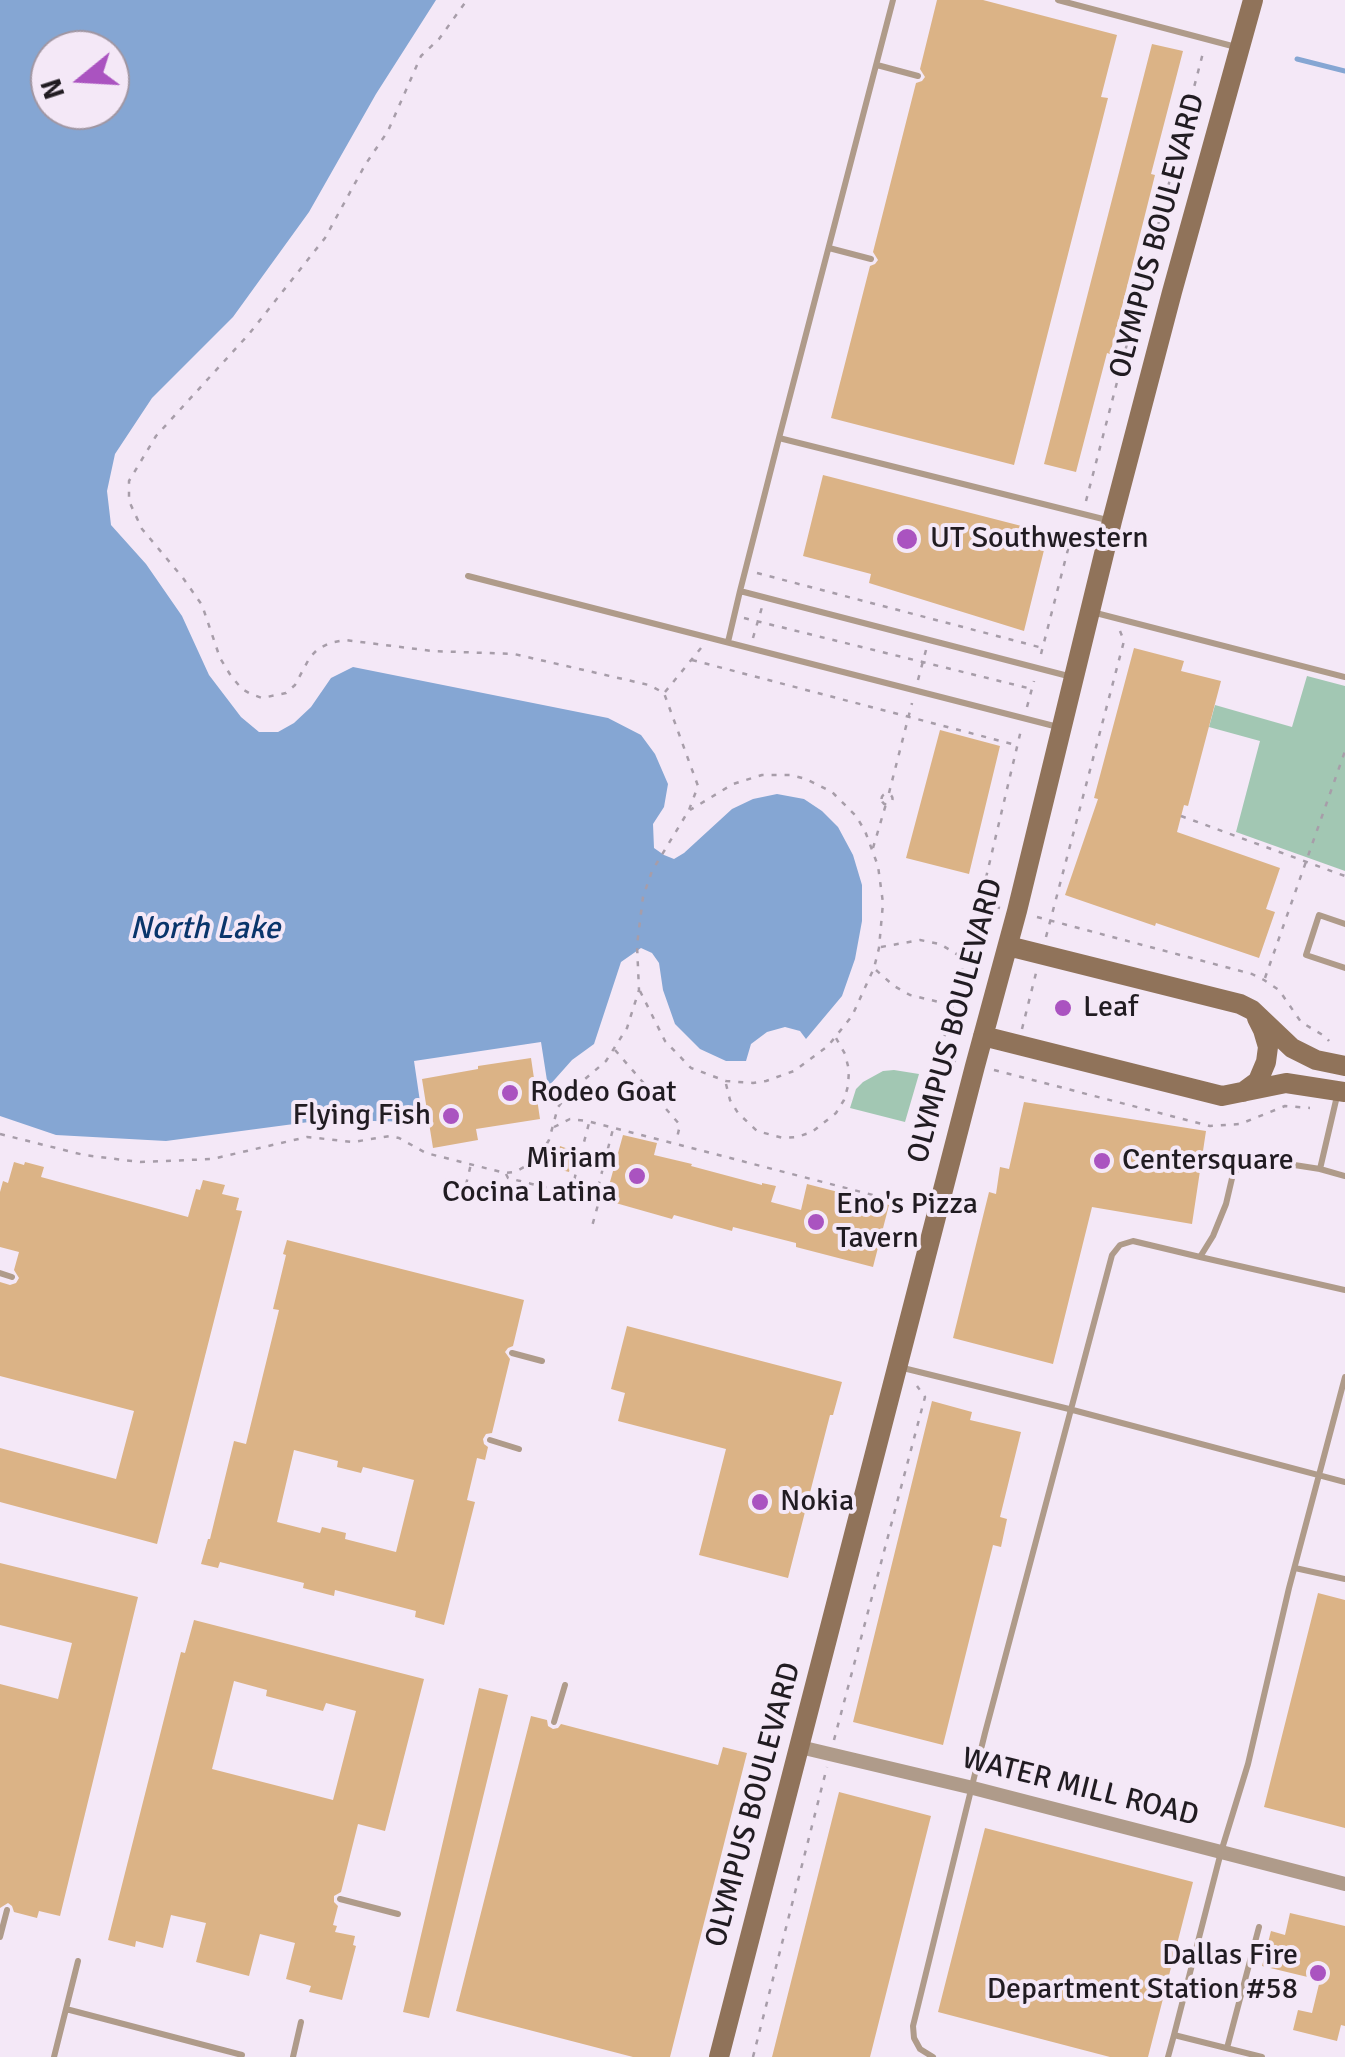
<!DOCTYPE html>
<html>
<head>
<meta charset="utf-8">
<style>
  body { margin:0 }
  #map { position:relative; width:1345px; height:2057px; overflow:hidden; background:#f4e8f7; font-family:Signika,sans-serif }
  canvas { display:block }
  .north { position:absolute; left:30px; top:30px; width:100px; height:100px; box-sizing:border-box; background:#f4e8f7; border:2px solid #a096a2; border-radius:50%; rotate:252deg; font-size:28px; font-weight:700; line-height:40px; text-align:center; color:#211c22 }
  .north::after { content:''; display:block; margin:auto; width:35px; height:45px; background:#aa53c0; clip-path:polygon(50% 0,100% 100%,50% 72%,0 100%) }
</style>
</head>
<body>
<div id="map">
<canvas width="1345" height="2057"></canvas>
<div class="north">N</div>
</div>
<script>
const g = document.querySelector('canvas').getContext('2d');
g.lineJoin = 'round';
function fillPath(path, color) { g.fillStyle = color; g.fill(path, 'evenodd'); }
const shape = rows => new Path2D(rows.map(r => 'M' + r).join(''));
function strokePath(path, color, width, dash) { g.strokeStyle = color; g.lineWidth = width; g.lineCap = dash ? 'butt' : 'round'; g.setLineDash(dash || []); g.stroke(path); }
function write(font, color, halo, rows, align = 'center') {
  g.font = font + ' Signika,sans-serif'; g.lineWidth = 8; g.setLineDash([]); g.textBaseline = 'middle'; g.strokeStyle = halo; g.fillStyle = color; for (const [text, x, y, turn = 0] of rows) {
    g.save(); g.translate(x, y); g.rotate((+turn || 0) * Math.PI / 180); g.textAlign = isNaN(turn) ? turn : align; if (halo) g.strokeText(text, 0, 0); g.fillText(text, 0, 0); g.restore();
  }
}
fillPath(shape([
  [1307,676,1345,686,1345,871,1236,832,1260,741,1209,727,1215,705,1292,727],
  [894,1070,919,1074,905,1122,850,1108,856,1089,863,1082,883,1071]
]), '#a2c7b3');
fillPath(shape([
  [0,0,436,0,376,94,309,212,233,317,152,398,115,454,107,491,111,525,146,564,182,616,209,675,241,717,259,732,278,732,294,723,311,707,331,678,353,667,608,718,641,735,655,754,668,784,664,807,653,824,654,848,664,855,674,859,684,853,732,809,753,799,777,794,804,799,822,811,838,827,853,855,862,885,862,921,855,959,842,996,806,1039,800,1031,785,1027,767,1032,751,1044,746,1061,726,1061,700,1049,675,1024,663,990,659,963,652,953,641,948,621,962,594,1044,572,1060,548,1087,541,1042,414,1061,423,1122,324,1120,166,1141,56,1135,0,1116],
  [50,50,110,50,110,110,50,110]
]), '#85a6d3');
strokePath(shape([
  [1297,59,1345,71]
]), '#85a6d3', 5);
fillPath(shape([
  [937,0,983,0,1117,35,1101,97,1108,98,1014,465,831,418,870,266,875,264,878,260,873,252,916,83,922,81,925,77,920,69],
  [1152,44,1183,51,1151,174,1155,175,1110,354,1107,353,1076,472,1044,464],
  [823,475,1041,531,1038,540,1046,542,1024,631,869,583,871,574,803,556],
  [1134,648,1184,661,1181,671,1221,681,1188,806,1184,805,1177,832,1280,868,1266,909,1275,912,1259,958,1156,923,1155,926,1065,895,1098,799,1094,798],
  [940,730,1000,746,969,874,906,858],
  [531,1058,540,1119,476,1129,478,1140,433,1148,422,1079,478,1069,478,1066],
  [1024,1102,1206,1131,1192,1224,1092,1207,1053,1364,953,1338,989,1192,996,1194,1000,1167,1009,1169],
  [623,1135,657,1143,654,1155,692,1164,691,1166,762,1185,762,1183,776,1186,771,1202,801,1210,807,1184,889,1205,873,1267,796,1247,796,1243,733,1227,732,1231,674,1215,672,1219,605,1200],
  [560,1146,574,1151,569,1172,554,1168],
  [14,1162,24,1165,25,1162,44,1167,41,1177,188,1217,196,1189,200,1190,203,1180,225,1185,222,1194,239,1198,236,1210,242,1211,157,1544,0,1502,0,1448,116,1479,134,1411,0,1376,0,1282,10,1285,16,1283,19,1278,14,1270,19,1252,0,1247,0,1192,3,1181,8,1183],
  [287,1240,524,1300,513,1346,508,1348,505,1352,510,1359,492,1433,486,1434,483,1439,484,1444,488,1447,485,1460,477,1458,467,1500,475,1502,444,1625,415,1617,416,1611,335,1590,334,1596,303,1588,304,1583,220,1562,218,1568,201,1564,208,1539,210,1539,234,1441,246,1444,279,1310,273,1309,286,1255,283,1254],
  [294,1450,338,1461,337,1467,361,1473,363,1467,414,1480,396,1552,345,1539,346,1533,322,1527,320,1533,277,1522],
  [627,1326,842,1382,833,1415,830,1415,788,1578,699,1555,726,1449,618,1421,625,1393,611,1389],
  [932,1401,972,1412,970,1420,1021,1432,1000,1517,1007,1519,1001,1547,993,1545,943,1745,853,1722],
  [0,1563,138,1597,60,1916,39,1911,37,1918,14,1912,12,1906,8,1903,0,1908,0,1684,58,1699,72,1643,0,1625],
  [1318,1593,1345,1600,1345,1828,1264,1807],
  [194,1620,424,1679,385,1831,358,1824,341,1892,334,1896,334,1902,338,1906,333,1925,337,1926,335,1932,355,1936,353,1945,356,1946,342,2000,309,1992,311,1986,286,1979,295,1943,260,1934,249,1976,196,1962,206,1923,171,1915,163,1948,136,1941,135,1947,108,1940,181,1652,185,1653],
  [234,1681,267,1690,266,1696,323,1711,326,1703,356,1711,333,1800,212,1769],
  [479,1688,508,1695,429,2018,403,2012],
  [531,1716,547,1720,548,1726,553,1729,558,1728,561,1724,718,1765,723,1747,747,1753,670,2057,633,2057,456,2011],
  [839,1792,931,1816,870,2057,772,2057],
  [985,1828,1193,1882,1148,2057,1110,2057,938,2012],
  [1290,1913,1345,1926,1345,2026,1341,2025,1337,2041,1293,2030,1298,2010,1312,2013,1320,1980,1262,1966,1271,1931,1285,1935]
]), '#dbb386');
strokePath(shape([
  [1086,501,1204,49],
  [757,573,1039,647],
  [744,618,1032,689],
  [753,638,762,607],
  [1041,654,1073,530,1079,531,1081,524],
  [692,660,1016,745],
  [918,680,926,650],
  [665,692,701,648],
  [1027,707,1034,681],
  [889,793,912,703],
  '881.5 799a5.5 5.5 0 1 1 11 0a5.5 5.5 0 1 1-11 0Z',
  [1181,816,1345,876],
  [873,848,886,804],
  [980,903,1021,730],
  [1037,917,1252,974,1264,980,1279,990,1301,1022,1326,1037,1329,1041],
  [1046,937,1124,641,1120,631],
  [881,947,920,940,940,944,963,958],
  [876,970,894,986,910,995,939,1002,953,1001],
  [1265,978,1345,751],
  [640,991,665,1041,691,1068,726,1081,753,1083,766,1081,794,1071,828,1046,852,1016,874,968,879,948,883,903,878,866,865,831,856,816,832,792,806,779,790,775,762,775,733,784,690,810],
  [1022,1029,1036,973],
  [615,1050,680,1125,676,1142],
  [956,1061,939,1057,980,903,1000,908],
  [994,1070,1210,1126,1240,1124,1285,1106,1310,1108],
  [726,1084,730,1100,738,1113,757,1131,783,1138,797,1137,812,1132,836,1113,844,1100,848,1086,849,1070,845,1054,836,1038],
  [554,1127,570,1119,587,1121,900,1202],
  [0,1134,84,1155,140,1162,212,1159,307,1137,353,1142,390,1136,399,1138,426,1153,505,1173,515,1172,537,1160,549,1140,558,1107,570,1092,606,1061,627,1028,639,990,637,945,643,897,652,871,689,810,698,786,664,693,649,685,514,654,432,651,345,640,330,643,318,649,310,657,295,685,286,693,262,698,251,694,242,689,231,676,220,658,202,605,183,578,142,529,129,501,129,481,156,436,249,334,325,238,365,165,388,131,421,56,439,39,467,0],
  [506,1174,508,1178,599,1201,591,1230],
  [571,1192,589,1123],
  [463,1197,471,1164],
  [595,1199,613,1129],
  [834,1740,925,1397,917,1386],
  [753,2057,827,1767]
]), '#a79da9', 2.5, [5, 8]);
strokePath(shape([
  [893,0,779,438,1111,521],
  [1058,0,1236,47],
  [877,65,918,76],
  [829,248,871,259],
  [779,438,740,591,1072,677],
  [468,576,1058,727],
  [1092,612,1345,677],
  [728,642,740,591],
  [1345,924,1319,915,1306,955,1345,968],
  [1320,1169,1337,1096],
  [1200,1257,1345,1290],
  [0,1273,12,1277],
  [512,1353,542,1361],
  [899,1367,1069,1409,1345,1482],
  [490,1440,519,1449],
  [1295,1568,1345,1579],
  [554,1722,565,1685],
  [340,1899,398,1914],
  [0,1937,7,1910],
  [66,2009,242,2055,241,2057],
  [1227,2048,1259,1927],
  [54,2057,78,1961],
  [293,2057,301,2022],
  [933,2057,920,2049,914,2038,913,2026,985,1733,1112,1255,1120,1245,1133,1241,1200,1257,1213,1236,1226,1204,1233,1174,1243,1163,1256,1159,1320,1169,1345,1176],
  [1168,2057,1174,2035],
  [1262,2057,1174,2035,1221,1852,1248,1764,1289,1588,1345,1377]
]), '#af9b8a', 6);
strokePath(shape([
  [800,1747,973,1788,1345,1884]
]), '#af9b8a', 14);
strokePath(shape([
  [1008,946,1240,1004,1252,1010,1292,1048,1316,1060,1345,1066],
  [983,1036,1222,1096,1286,1083,1345,1092],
  [1243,1092,1258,1081,1266,1062,1268,1047,1263,1030,1257,1018],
  [719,2057,975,1066,1017,911,1112,521,1172,292,1253,0]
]), '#90735a', 20);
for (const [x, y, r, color] of [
  [907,539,12,"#aa53c0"],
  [1063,1008,10,"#aa53c0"],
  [510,1093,10,"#aa53c0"],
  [451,1116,10,"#aa53c0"],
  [1102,1161,10,"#aa53c0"],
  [637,1176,10,"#aa53c0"],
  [816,1222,10,"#aa53c0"],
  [760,1502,10,"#aa53c0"],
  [1318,1973,10,"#aa53c0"]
]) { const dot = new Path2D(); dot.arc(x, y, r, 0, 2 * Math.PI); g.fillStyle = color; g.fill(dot); strokePath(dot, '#f4e8f7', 4); }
write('30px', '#211c22', '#f4e8f7', [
  ["OLYMPUS BOULEVARD",1158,236,-75],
  ["OLYMPUS BOULEVARD",956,1021,-75],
  ["WATER MILL ROAD",1080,1788,14],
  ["OLYMPUS BOULEVARD",754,1805,-75]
]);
write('30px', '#211c22', '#f4e8f7', [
  ["UT Southwestern",930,539],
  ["Leaf",1083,1008],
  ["Rodeo Goat",530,1093],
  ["Flying Fish",431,1116,"right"],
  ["Miriam",617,1159,"right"],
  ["Cocina Latina",617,1193,"right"],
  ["Centersquare",1122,1161],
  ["Eno's Pizza",836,1205],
  ["Tavern",836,1239],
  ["Nokia",780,1502],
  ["Dallas Fire",1298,1956,"right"],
  ["Department Station #58",1298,1990,"right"]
], 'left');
write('italic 32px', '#09356b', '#f4e8f7', [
  ["North Lake",205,930]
]);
</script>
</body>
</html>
